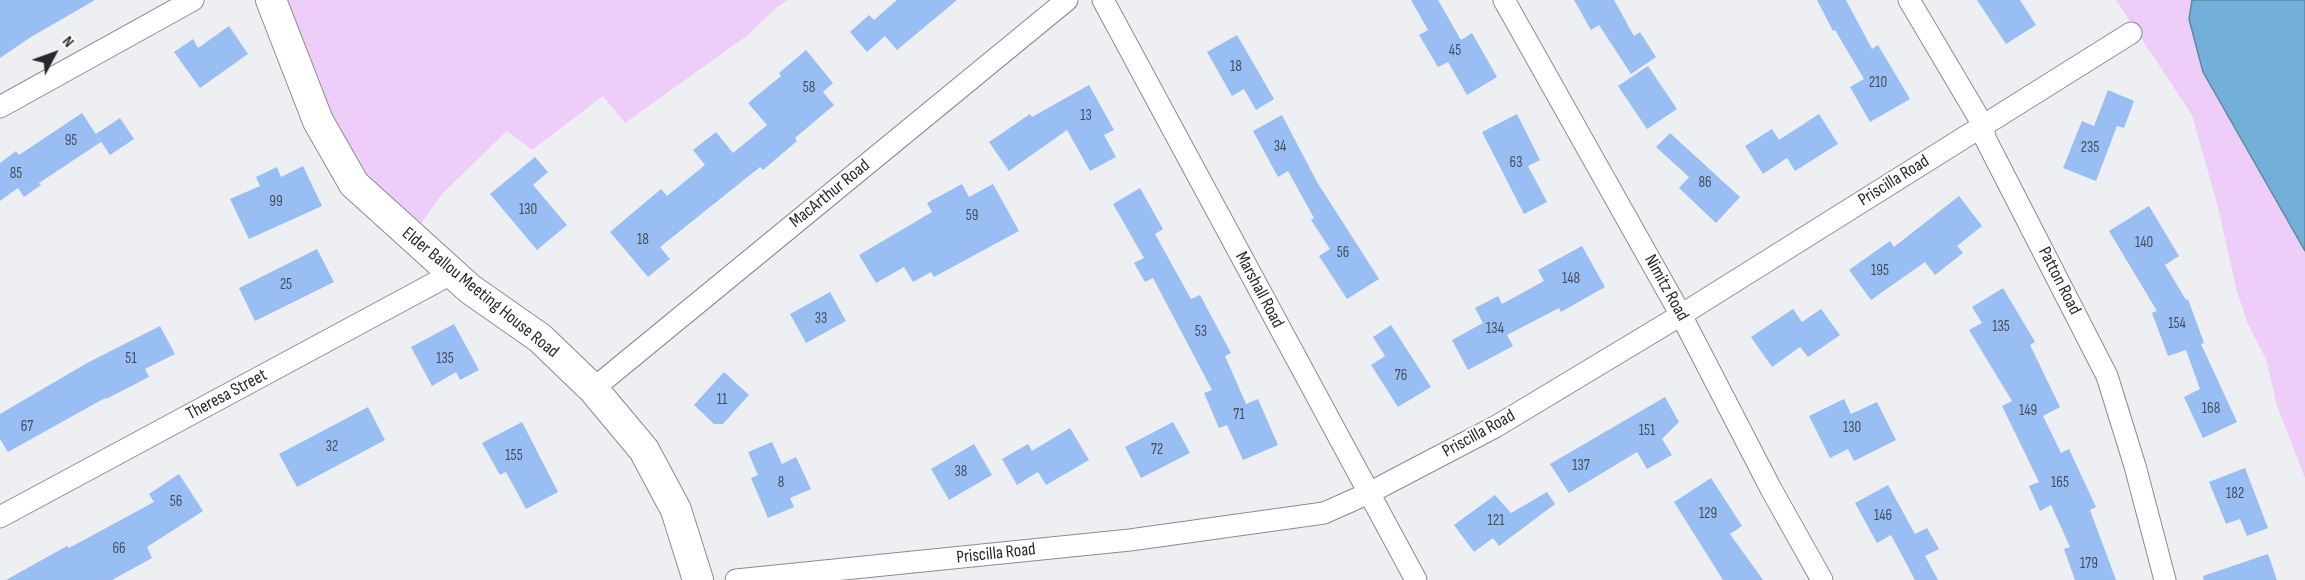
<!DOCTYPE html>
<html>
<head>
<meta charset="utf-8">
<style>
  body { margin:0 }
  #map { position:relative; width:2305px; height:580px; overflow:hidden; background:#eeeff2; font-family:"Sofia Sans Condensed",sans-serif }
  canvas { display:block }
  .north { position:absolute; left:24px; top:24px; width:60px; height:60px; -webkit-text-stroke:4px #fff; paint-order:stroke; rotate:49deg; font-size:16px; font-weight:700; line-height:24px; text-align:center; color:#28292a }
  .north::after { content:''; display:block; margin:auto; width:21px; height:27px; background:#28292a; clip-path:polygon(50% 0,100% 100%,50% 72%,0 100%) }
</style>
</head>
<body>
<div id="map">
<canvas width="2305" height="580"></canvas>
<div class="north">N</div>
</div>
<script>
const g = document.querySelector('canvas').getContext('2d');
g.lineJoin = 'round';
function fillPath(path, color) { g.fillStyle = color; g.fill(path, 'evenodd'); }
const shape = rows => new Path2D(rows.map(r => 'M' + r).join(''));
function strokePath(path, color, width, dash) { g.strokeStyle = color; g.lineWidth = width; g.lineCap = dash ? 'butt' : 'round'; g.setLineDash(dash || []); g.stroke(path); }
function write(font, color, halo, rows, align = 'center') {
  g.font = font + ' "Sofia Sans Condensed",sans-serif'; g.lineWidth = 4.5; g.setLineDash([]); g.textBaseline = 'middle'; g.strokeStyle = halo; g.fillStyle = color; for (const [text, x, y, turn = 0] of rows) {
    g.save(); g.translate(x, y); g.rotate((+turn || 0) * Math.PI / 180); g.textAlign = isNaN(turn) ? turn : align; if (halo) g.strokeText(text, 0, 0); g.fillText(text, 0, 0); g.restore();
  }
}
fillPath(shape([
  [273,0,788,0,776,8,748,35,625,123,603,96,532,150,507,131,443,193,414,233,349,173],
  [2116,0,2192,0,2190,7,2203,72,2305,251,2305,478,2277,406,2266,359,2248,324,2237,292,2218,207,2192,115]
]), '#eecdf8');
const water = shape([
  [2192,0,2305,0,2305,251,2203,72,2189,19,2192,0]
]);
fillPath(water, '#72b0d9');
strokePath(water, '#5c88a4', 1.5);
fillPath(shape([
  [0,0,95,0,31,37,0,58],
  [897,0,957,0,897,50,885,36,867,52,850,32,869,15,874,20],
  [1411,0,1438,0,1461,40,1472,33,1497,77,1467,95,1448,62,1438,67,1419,35,1428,30],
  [1574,0,1614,0,1634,36,1640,32,1656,57,1631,74,1599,25,1591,30],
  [1817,0,1846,0,1872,49,1878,45,1910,99,1870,122,1850,87,1864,79,1835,30,1833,31],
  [1977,0,2020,0,2036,25,2006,44],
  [229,26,248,54,200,88,174,52,193,39,198,48],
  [1237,35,1274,99,1256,110,1244,89,1232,96,1207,52],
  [806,50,833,83,823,92,834,105,795,138,797,141,763,170,760,167,660,247,670,259,648,277,610,232,661,189,667,196,705,165,693,150,716,132,733,153,767,125,748,103,781,76,779,73],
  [1648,66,1677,109,1647,129,1618,86],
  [1089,85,1114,130,1104,135,1116,157,1090,171,1067,130,1009,171,989,142,1030,114,1032,117],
  [2108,90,2134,101,2124,128,2117,126,2096,181,2063,168,2082,121,2094,126],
  [82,113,101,142,39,183,41,185,24,197,18,188,0,201,0,163,16,151,19,155],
  [1517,114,1540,160,1528,166,1547,202,1524,214,1482,132],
  [1819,114,1838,144,1795,171,1787,158,1763,174,1745,146,1772,129,1779,140],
  [1282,115,1317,182,1379,279,1347,299,1319,256,1330,249,1311,220,1314,218,1288,171,1278,177,1253,131],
  [120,118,134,139,110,155,96,134],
  [1670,133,1740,197,1716,223,1679,188,1689,177,1656,147],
  [535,157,548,172,533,185,567,225,537,250,490,194],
  [303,166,322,206,249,239,230,199,260,186,256,177,277,167,281,177],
  [962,184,969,197,993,184,1019,231,934,277,931,272,913,282,904,267,876,283,859,255,932,212,927,203],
  [1140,188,1163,229,1155,234,1191,299,1200,295,1231,353,1225,356,1246,404,1258,399,1278,445,1243,460,1227,425,1219,428,1204,393,1212,390,1153,278,1145,282,1134,263,1144,258,1113,204],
  [1959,196,1982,226,1957,246,1963,253,1935,275,1925,262,1871,300,1849,270,1890,241,1894,247],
  [2149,206,2179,256,2165,265,2186,300,2188,299,2204,343,2201,344,2237,422,2203,438,2184,397,2200,389,2186,350,2168,356,2152,313,2157,311,2109,231],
  [1582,246,1605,287,1561,312,1559,308,1507,335,1513,346,1468,370,1452,340,1483,323,1475,308,1498,296,1502,304,1544,281,1538,270],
  [317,249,334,282,255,321,239,288],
  [2003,288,2035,342,2030,345,2060,407,2043,416,2061,453,2069,449,2096,507,2090,510,2116,580,2075,580,2064,549,2070,547,2051,505,2040,511,2029,486,2039,482,2002,406,2012,401,1969,330,1982,323,1972,307],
  [830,292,846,321,806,343,790,314],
  [1793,309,1802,322,1821,309,1840,335,1808,357,1800,347,1772,367,1751,337],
  [454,324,479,370,460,380,456,372,432,386,411,347],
  [1391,325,1431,387,1398,407,1371,365,1385,356,1373,337],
  [160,326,175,354,145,369,149,377,106,399,105,398,8,452,0,439,0,414,87,363],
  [724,372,749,395,723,424,714,424,694,405],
  [1665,397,1679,422,1662,439,1672,455,1647,469,1637,452,1569,493,1550,464],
  [1844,399,1851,414,1877,402,1896,440,1854,461,1848,449,1830,458,1809,416],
  [368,407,385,440,297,487,279,454],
  [522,422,558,492,526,509,506,472,500,475,482,443],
  [1173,422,1190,453,1141,478,1125,447],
  [1070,428,1089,460,1046,485,1038,472,1017,485,1002,459,1028,444,1032,451],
  [772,442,782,464,796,457,811,489,790,498,794,507,768,518,751,478,758,475,748,452],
  [974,444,992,475,949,500,931,469],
  [2245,468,2268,528,2247,536,2240,519,2226,524,2209,482],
  [179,474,203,511,147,547,152,558,112,580,6,580,67,546,69,548,154,502,149,494],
  [1711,478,1742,526,1730,534,1763,580,1723,580,1674,502],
  [1888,485,1915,534,1927,528,1939,549,1925,556,1938,580,1915,580,1891,535,1877,543,1855,503],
  [1547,492,1555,504,1499,546,1493,538,1474,552,1454,525,1495,495,1511,513],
  [2268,554,2277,580,2204,580,2203,576]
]), '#99bef4');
const street = shape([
  [1103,0,1416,580],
  [1504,0,1681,315,1771,489,1822,580],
  [1909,0,1983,125,1985,138,2107,376,2135,466,2165,580],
  [0,107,193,0],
  [593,389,1067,0],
  [0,517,453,273],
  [736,580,1130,540,1324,513,1369,493,1495,427,1681,315,2131,33]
]);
const secondary = shape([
  [271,0,318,121,354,184,470,289,540,338,593,389,644,450,676,510,698,580]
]);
strokePath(street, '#8b8c8f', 23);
strokePath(secondary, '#8b8c8f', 32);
strokePath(street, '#fff', 21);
strokePath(secondary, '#fff', 30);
write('15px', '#444e5c', null, [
  ["45",1455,51],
  ["18",1236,67],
  ["210",1878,83],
  ["58",809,88],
  ["13",1086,116],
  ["95",71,141],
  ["34",1280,147],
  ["235",2090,148],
  ["63",1516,163],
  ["85",16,174],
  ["86",1705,183],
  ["99",276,202],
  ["130",528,210],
  ["59",972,216],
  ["18",643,240],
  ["140",2144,243],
  ["56",1343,253],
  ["195",1880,271],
  ["148",1571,279],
  ["25",286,285],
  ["33",821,319],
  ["154",2177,324],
  ["135",2001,327],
  ["134",1495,329],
  ["53",1201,332],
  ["51",131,359],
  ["135",445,359],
  ["76",1401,376],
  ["11",722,400],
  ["168",2211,409],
  ["149",2028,411],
  ["71",1239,415],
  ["67",27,427],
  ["130",1852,428],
  ["151",1647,431],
  ["32",332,447],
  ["72",1157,450],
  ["155",514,456],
  ["137",1581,466],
  ["38",961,472],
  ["8",781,483],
  ["165",2060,483],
  ["182",2235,494],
  ["56",176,502],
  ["129",1708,514],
  ["146",1883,516],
  ["121",1496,521],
  ["66",119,549],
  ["179",2089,564]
]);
write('18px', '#28292a', '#fff', [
  ["Priscilla Road",1894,181,-32],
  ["MacArthur Road",830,194,-39],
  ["Patton Road",2059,281,63],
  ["Nimitz Road",1666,288,61],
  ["Marshall Road",1259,290,62],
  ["Elder Ballou Meeting House Road",480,293,39],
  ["Theresa Street",227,395,-28],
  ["Priscilla Road",1479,434,-29],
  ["Priscilla Road",996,554,-6]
]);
</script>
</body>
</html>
